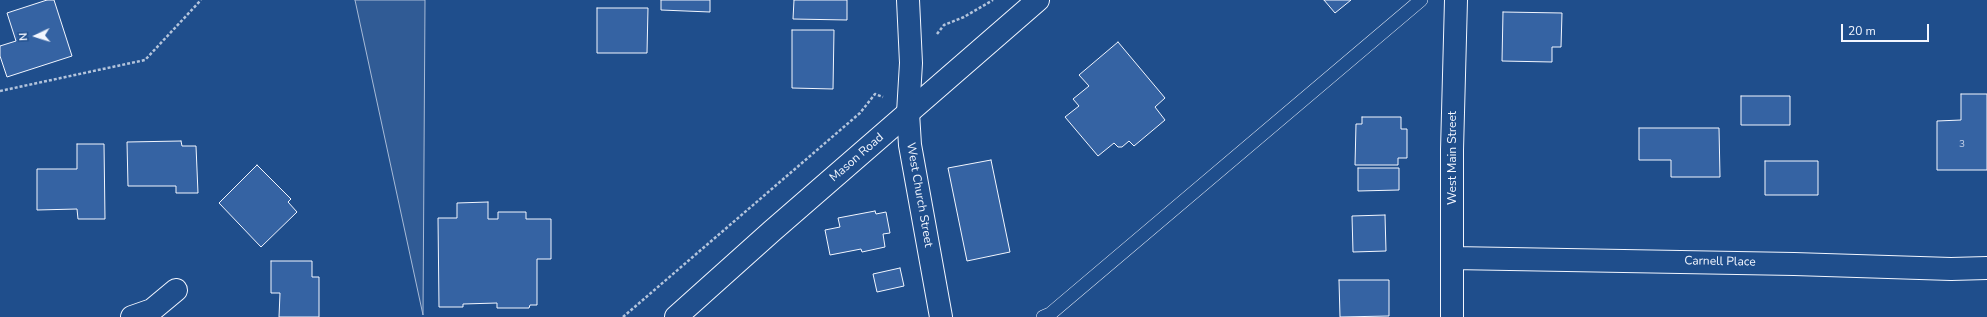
<!DOCTYPE html>
<html>
<head>
<meta charset="utf-8">
<style>
  body { margin:0 }
  #map { position:relative; width:1987px; height:317px; overflow:hidden; background:#1f4e8c; font-family:"Nunito Sans",sans-serif }
  canvas { display:block }
  .north { position:absolute; left:16px; top:16px; width:40px; height:40px; -webkit-text-stroke:3px #1f4e8c; paint-order:stroke; rotate:266deg; font-size:11px; font-weight:700; line-height:16px; text-align:center; color:#f2f6ff }
  .north::after { content:''; display:block; margin:auto; width:14px; height:18px; background:#f2f6ff; clip-path:polygon(50% 0,100% 100%,50% 72%,0 100%) }
  .scale { position:absolute; left:1841px; top:24px; width:88px; height:18px; box-sizing:border-box; border:2px solid #f2f6ff; border-top:0; padding-left:5px; font-size:12px; line-height:14px; white-space:nowrap; color:#f2f6ff; -webkit-text-stroke:3px #1f4e8c; paint-order:stroke }
</style>
</head>
<body>
<div id="map">
<canvas width="1987" height="317"></canvas>
<div class="north">N</div>
<div class="scale">20 m</div>
</div>
<script>
const g = document.querySelector('canvas').getContext('2d');
g.lineJoin = 'round';
function fillPath(path, color) { g.fillStyle = color; g.fill(path, 'evenodd'); }
const shape = rows => new Path2D(rows.map(r => 'M' + r).join(''));
function strokePath(path, color, width, dash) { g.strokeStyle = color; g.lineWidth = width; g.lineCap = dash ? 'butt' : 'round'; g.setLineDash(dash || []); g.stroke(path); }
function write(font, color, halo, rows, align = 'center') {
  g.font = font + ' "Nunito Sans",sans-serif'; g.lineWidth = 3; g.setLineDash([]); g.textBaseline = 'middle'; g.strokeStyle = halo; g.fillStyle = color; for (const [text, x, y, turn = 0] of rows) {
    g.save(); g.translate(x, y); g.rotate((+turn || 0) * Math.PI / 180); g.textAlign = isNaN(turn) ? turn : align; if (halo) g.strokeText(text, 0, 0); g.fillText(text, 0, 0); g.restore();
  }
}
const built = shape([
  [355,0,425,0,423,315,355,0]
]);
fillPath(built, '#305b95');
strokePath(built, '#a8bbd7', 1);
const building = shape([
  [47,0,54,0,72,56,7,77,0,56,0,46,16,41,7,13,47,0],
  [661,0,710,0,710,12,661,10,661,0],
  [794,0,847,0,847,20,793,19,794,0],
  [1324,0,1351,0,1335,13,1324,0],
  [597,8,648,8,647,53,597,53,597,8],
  [1503,12,1562,13,1561,47,1552,47,1552,62,1502,61,1503,12],
  [792,30,834,30,833,89,792,88,792,30],
  [1118,42,1165,98,1155,107,1165,120,1134,146,1129,141,1122,147,1118,147,1114,143,1098,156,1065,117,1079,106,1073,99,1089,86,1079,75,1118,42],
  [1961,94,1987,94,1987,170,1937,170,1937,121,1961,120,1961,94],
  [1741,96,1790,96,1790,125,1741,125,1741,96],
  [1362,117,1401,117,1401,129,1407,129,1407,158,1398,158,1398,165,1355,165,1356,124,1362,124,1362,117],
  [1639,128,1719,128,1720,177,1671,177,1671,160,1639,160,1639,128],
  [181,141,182,146,196,146,198,193,176,193,176,186,128,186,127,142,181,141],
  [77,144,104,144,105,219,78,219,77,209,37,210,37,169,77,169,77,144],
  [991,160,1010,252,967,261,948,168,991,160],
  [1765,161,1818,161,1818,195,1765,195,1765,161],
  [257,165,291,199,288,202,297,212,261,247,219,203,257,165],
  [1358,168,1399,168,1399,190,1358,191,1358,168],
  [488,202,488,219,498,219,498,212,526,212,526,219,551,219,551,259,537,259,537,305,530,305,529,308,497,308,497,303,463,304,463,307,439,307,438,218,457,218,457,203,488,202],
  [875,211,876,214,886,212,890,233,883,234,885,247,862,252,861,249,830,255,825,230,840,227,838,218,875,211],
  [1385,215,1386,251,1353,252,1352,216,1385,215],
  [271,261,312,261,312,277,319,277,319,317,279,317,280,293,271,293,271,261],
  [900,268,904,286,877,292,873,274,900,268],
  [1339,280,1389,280,1389,316,1340,317,1339,280]
]);
fillPath(building, '#3563a3');
strokePath(building, '#f2f6ff', 1);
const lane = shape([
  [1043,317,1050,314,1421,0]
]);
const street = shape([
  [908,0,911,63,908,113,910,145,941,317],
  [1453,258,1794,264,1951,269,1987,268],
  [132,317,152,310,176,290],
  [1452,317,1452,150,1456,0]
]);
const secondary = shape([
  [676,317,772,231,1038,0]
]);
strokePath(lane, '#f2f6ff', 14);
strokePath(street, '#f2f6ff', 24);
strokePath(secondary, '#f2f6ff', 24);
strokePath(shape([
  [937,34,944,25,964,17,993,0],
  [0,91,145,60,201,0],
  [623,317,860,113,875,94,883,97]
]), '#b3c4dc', 2.5, [3, 2]);
strokePath(lane, '#1f4e8c', 13);
strokePath(street, '#1f4e8c', 22);
strokePath(secondary, '#1f4e8c', 22);
write('10px', '#c3d1e8', null, [
  ["3",1962,145]
]);
write('12px', '#f2f6ff', '#1f4e8c', [
  ["Mason Road",857,158,-41],
  ["West Main Street",1453,158,-90],
  ["West Church Street",919,195,80],
  ["Carnell Place",1720,262,1]
]);
</script>
</body>
</html>
